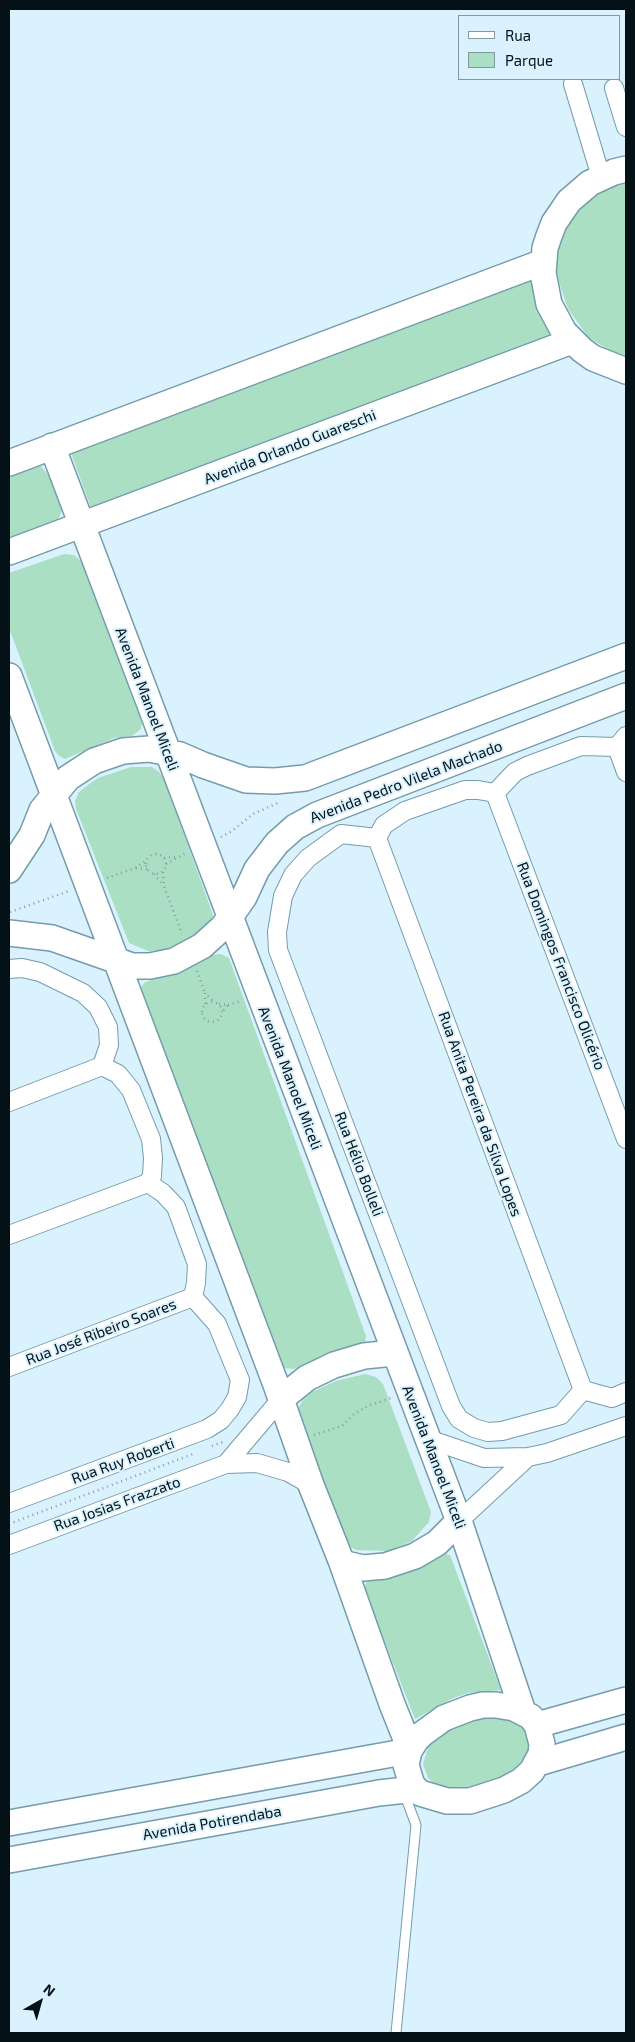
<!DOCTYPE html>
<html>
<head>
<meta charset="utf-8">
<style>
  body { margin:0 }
  #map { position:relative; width:635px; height:2042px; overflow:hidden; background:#d9f2fd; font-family:"Exo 2",sans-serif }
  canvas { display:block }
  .frame { position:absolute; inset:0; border:10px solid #041218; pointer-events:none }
  .legend { position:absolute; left:458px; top:15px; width:162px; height:65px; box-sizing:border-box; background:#d9f2fd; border:1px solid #8498a1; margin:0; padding:6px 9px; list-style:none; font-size:15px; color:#041218 }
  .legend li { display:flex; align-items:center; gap:10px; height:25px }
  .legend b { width:25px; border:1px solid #8498a1 }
  .north { position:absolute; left:15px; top:1977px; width:50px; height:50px; -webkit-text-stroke:4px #d9f2fd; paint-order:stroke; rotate:38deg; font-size:14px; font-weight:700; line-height:20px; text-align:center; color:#041218 }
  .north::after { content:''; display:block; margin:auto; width:18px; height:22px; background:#041218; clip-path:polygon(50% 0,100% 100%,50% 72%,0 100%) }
</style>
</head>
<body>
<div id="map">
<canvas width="635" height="2042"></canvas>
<div class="frame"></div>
<ul class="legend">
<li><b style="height:6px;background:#fff"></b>Rua</li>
<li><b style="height:14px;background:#aadfc4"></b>Parque</li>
</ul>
<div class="north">N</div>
</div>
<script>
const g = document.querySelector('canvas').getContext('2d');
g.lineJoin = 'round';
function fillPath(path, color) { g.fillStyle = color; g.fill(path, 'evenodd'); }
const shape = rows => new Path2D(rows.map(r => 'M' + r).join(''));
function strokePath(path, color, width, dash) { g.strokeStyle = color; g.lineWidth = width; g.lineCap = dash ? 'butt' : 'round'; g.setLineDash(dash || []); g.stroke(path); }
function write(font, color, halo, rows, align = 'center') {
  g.font = font + ' "Exo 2",sans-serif'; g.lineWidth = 4; g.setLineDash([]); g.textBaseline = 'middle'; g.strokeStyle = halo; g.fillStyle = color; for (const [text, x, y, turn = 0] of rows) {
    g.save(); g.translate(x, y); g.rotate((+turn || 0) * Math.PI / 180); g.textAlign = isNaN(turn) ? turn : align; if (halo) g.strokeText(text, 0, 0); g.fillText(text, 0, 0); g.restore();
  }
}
fillPath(shape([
  [622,182,626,182,626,355,613,352,589,338,568,309,556,273,561,232,587,200],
  [530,280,543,321,551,336,91,508,71,453],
  [33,465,41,466,51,479,62,510,57,523,9,543,9,474],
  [64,554,74,555,81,561,142,723,141,729,132,736,114,738,65,759,59,756,55,751,9,628,9,573],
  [131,767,152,767,159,772,164,779,213,915,209,925,193,939,164,950,148,951,129,943,76,809,75,801,79,792,88,785,98,778],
  [221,954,229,958,366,1336,365,1342,361,1345,331,1354,294,1369,282,1368,139,990,145,982,172,974,200,963,211,955],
  [365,1374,376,1377,383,1384,431,1512,429,1522,412,1541,389,1551,356,1550,346,1544,298,1416,299,1407,303,1400,312,1392,336,1381],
  [443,1554,450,1555,501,1690,468,1693,453,1698,415,1719,364,1589,366,1583,371,1578],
  [475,1716,505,1717,521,1725,527,1733,529,1752,517,1768,507,1777,461,1791,438,1787,428,1778,423,1764,429,1744,434,1736]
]), '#aadfc4');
const lane = shape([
  [396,2033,416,1825,404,1793]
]);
const street = shape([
  [573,84,601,177],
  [614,88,626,127],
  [626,736,617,747,581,746,527,766,515,772,495,793,478,790,465,790,405,811,384,825,377,838,341,834,308,858,293,875,283,896,277,932,278,950,451,1406,459,1419,474,1428,488,1432,502,1431,561,1415,583,1390,612,1398,626,1392],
  [617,747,626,772],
  [495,793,626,1139],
  [377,838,583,1390],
  [9,969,22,968,40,972,83,993,98,1007,108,1027,109,1045,102,1066,118,1074,131,1090,151,1139,153,1158,152,1176,148,1183,163,1193,176,1207,197,1264,196,1283,193,1297,217,1324,240,1380,237,1397,230,1409,221,1420,207,1429,9,1503],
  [9,1102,102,1066],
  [9,1235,148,1183],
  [9,1367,193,1297],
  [428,1439,484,1458,528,1457,547,1453,626,1426],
  [226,1464,281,1399],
  [459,1521,528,1457],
  [9,1545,226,1464,257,1463,288,1472,311,1485]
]);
const secondary = shape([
  [626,169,614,172,590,183,569,201,554,223,549,236,545,248,543,273,549,304,564,332,582,350,593,358,626,371],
  [52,446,428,1439,459,1521,523,1712],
  [9,463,543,262],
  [9,552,572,341],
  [9,676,275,1382,311,1485,342,1563,392,1704,410,1749],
  [9,870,32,835,42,810,68,778,94,761,123,751,149,749,180,755,203,765,246,780,275,781,305,778,626,656],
  [9,933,52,938,132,966,150,966,174,961,202,946,223,927,244,897,257,869,277,843,295,827,317,815,626,696],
  [281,1399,307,1378,334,1365,364,1356,394,1353],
  [342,1563,363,1568,385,1566,415,1556,437,1543,459,1521],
  [483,1705,496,1705,514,1708,531,1717,537,1725,542,1744,541,1754,532,1771,521,1781,504,1790,470,1801,447,1801,420,1793,412,1785,406,1765,409,1751,416,1740,422,1734,444,1718,470,1708,483,1705],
  [537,1725,626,1700],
  [538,1763,626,1737],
  [9,1823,409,1751],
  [9,1860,379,1793,415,1789]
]);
strokePath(lane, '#749cac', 11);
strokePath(street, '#749cac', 20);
strokePath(secondary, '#749cac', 28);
strokePath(shape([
  [221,837,232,831,253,814,280,802],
  '146 864a10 10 0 1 1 20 0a10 10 0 1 1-20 0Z',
  [164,858,176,857],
  [166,864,186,853],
  [136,868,147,869],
  [163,872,164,886,182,934],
  [154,874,163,885],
  [107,878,135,868,147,860],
  [10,912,69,891],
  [197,971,205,993],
  '202 1012a10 10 0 1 1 20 0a10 10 0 1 1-20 0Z',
  [205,1004,205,993,214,1002],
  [219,1004,228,1005,222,1012],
  [228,1005,241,1001],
  [314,1435,342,1426,354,1414,368,1406,391,1398],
  [212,1446,223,1442],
  [9,1524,193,1454]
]), '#889da6', 2.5, [1, 4]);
strokePath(lane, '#fff', 9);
strokePath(street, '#fff', 18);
strokePath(secondary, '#fff', 25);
write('15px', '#041218', '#d9f2fd', [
  ["Avenida Orlando Guareschi",290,447,-21],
  ["Avenida Manoel Miceli",147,699,69],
  ["Avenida Pedro Vilela Machado",406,782,-21],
  ["Rua Domingos Francisco Olicério",561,966,69],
  ["Avenida Manoel Miceli",290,1078,69],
  ["Rua Anita Pereira da Silva Lopes",480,1114,70],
  ["Rua Hélio Bolleli",359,1164,69],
  ["Rua José Ribeiro Soares",101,1332,-21],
  ["Avenida Manoel Miceli",434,1457,69],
  ["Rua Ruy Roberti",123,1461,-20],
  ["Rua Josias Frazzato",117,1504,-20],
  ["Avenida Potirendaba",212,1823,-10]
]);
</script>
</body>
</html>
